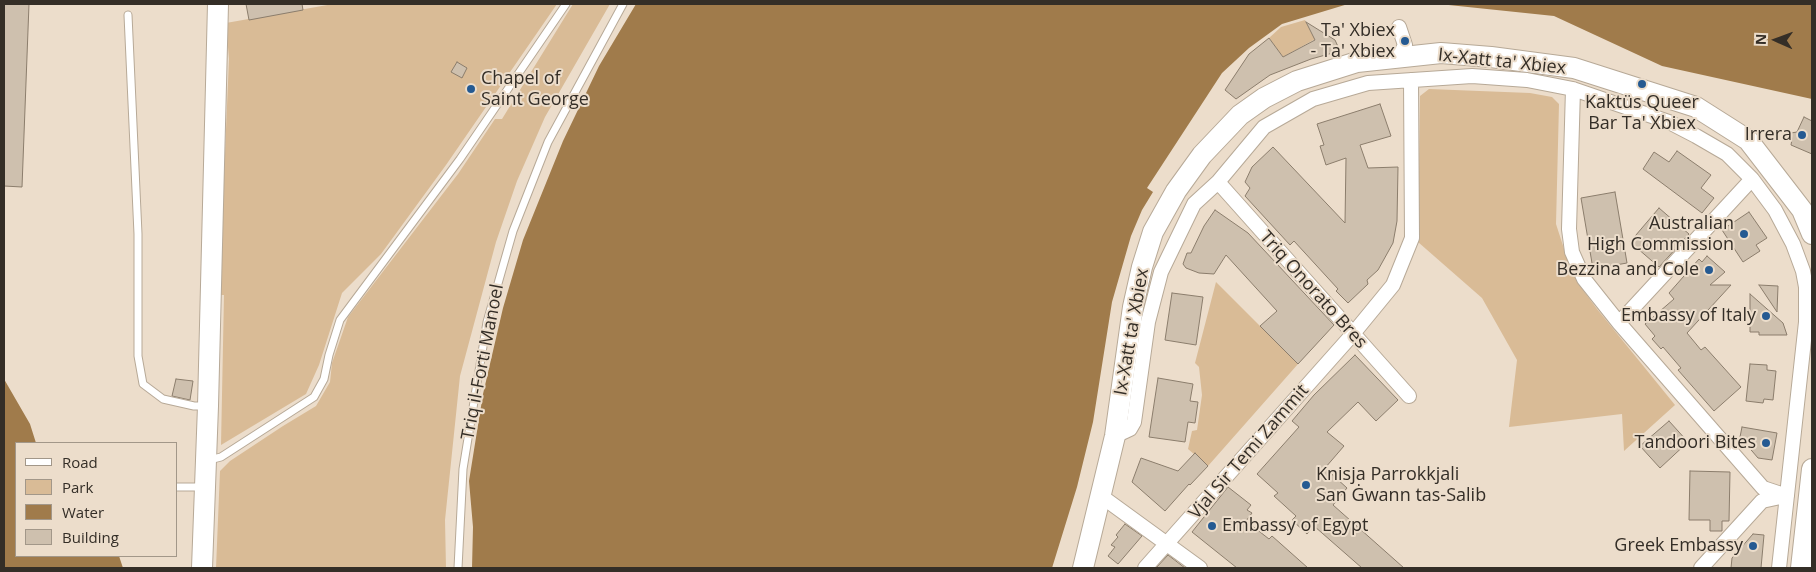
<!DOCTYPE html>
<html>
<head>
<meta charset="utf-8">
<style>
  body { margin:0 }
  #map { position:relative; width:1816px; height:572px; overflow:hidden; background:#ecddcb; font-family:"Open Sans",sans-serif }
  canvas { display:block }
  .frame { position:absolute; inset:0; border:5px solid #342e27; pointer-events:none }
  .legend { position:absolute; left:15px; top:442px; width:162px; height:115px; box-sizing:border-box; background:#ecddcb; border:1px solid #a29789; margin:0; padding:6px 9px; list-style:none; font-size:15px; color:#342e27 }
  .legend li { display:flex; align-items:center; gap:10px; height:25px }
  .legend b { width:25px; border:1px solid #a29789 }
  .north { position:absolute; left:1751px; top:15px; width:50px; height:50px; -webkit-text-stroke:4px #ecddcb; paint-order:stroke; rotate:272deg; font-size:14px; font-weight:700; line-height:20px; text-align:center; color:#342e27 }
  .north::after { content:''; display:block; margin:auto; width:18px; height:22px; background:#342e27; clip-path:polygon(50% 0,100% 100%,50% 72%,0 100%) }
</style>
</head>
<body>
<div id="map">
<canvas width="1816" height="572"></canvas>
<div class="frame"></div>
<ul class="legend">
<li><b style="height:6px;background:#fff"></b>Road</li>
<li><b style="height:14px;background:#d9bb96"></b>Park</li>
<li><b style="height:14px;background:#a07b4b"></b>Water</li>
<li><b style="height:14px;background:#cec0ae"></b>Building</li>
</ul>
<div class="north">N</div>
</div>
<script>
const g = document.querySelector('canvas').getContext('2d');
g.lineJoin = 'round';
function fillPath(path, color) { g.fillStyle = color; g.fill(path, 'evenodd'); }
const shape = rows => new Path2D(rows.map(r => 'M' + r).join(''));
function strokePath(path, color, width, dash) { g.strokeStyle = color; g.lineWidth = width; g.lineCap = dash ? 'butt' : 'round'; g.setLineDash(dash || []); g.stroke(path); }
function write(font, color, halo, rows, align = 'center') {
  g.font = font + ' "Open Sans",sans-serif'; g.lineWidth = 4; g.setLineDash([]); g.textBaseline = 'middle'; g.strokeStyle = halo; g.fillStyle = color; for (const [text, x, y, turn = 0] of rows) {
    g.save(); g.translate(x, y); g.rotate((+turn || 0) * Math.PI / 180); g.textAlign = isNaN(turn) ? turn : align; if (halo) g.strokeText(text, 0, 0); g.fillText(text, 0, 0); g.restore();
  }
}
fillPath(shape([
  [333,4,557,4,446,165,381,254,342,293,319,365,306,394,221,445,224,295,219,295,229,59,226,23],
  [573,4,610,4,545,117,517,181,496,242,460,376,445,520,446,568,216,568,220,471,230,461,283,426,316,406,330,382,332,363,348,317,458,174,495,119,502,119],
  [1305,20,1312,34,1317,38,1283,57,1269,38,1281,27],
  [1429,89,1530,93,1552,97,1559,104,1556,224,1565,252,1583,290,1597,309,1675,405,1624,451,1622,414,1509,427,1517,360,1482,298,1418,242,1420,96],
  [1216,282,1298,364,1208,466,1188,449,1192,431,1197,430,1202,395,1199,367,1195,363]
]), '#d9bb96');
fillPath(shape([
  [636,4,1348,4,1282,24,1249,48,1222,73,1147,188,1153,192,1142,210,1131,236,1112,302,1093,422,1077,487,1052,568,472,568,473,527,469,481,483,394,503,308,523,240,563,141,599,66],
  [1439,4,1812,4,1812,99,1662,66,1554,16],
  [4,379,30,424,36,443,16,443,16,556,119,556,123,568,4,568]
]), '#a07b4b');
const building = shape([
  [4,4,29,4,22,187,4,186,4,4],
  [246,4,302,4,303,10,249,20,246,4],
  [1306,22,1335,40,1340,51,1311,59,1270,75,1236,99,1225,90,1249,54,1269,38,1283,57,1315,40,1306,22],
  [457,62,467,68,462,78,451,72,457,62],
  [1380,104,1391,136,1360,145,1368,168,1398,167,1397,221,1393,243,1378,270,1367,280,1368,284,1348,303,1336,291,1338,289,1294,241,1290,245,1245,196,1250,188,1245,182,1252,167,1273,147,1345,223,1346,158,1326,165,1320,146,1324,145,1317,124,1380,104],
  [1804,117,1812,121,1812,154,1791,145,1792,139,1791,133,1797,132,1804,117],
  [1677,151,1711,175,1701,188,1714,198,1702,213,1643,169,1654,152,1669,162,1677,151],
  [1615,192,1627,263,1593,269,1581,198,1615,192],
  [1659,208,1689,234,1659,267,1630,242,1659,208],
  [1215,210,1248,233,1334,325,1298,364,1260,326,1277,311,1226,255,1214,274,1199,273,1186,268,1183,264,1187,253,1191,253,1204,226,1215,210],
  [1749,212,1767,238,1756,245,1760,251,1743,262,1722,230,1749,212],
  [1707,256,1725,272,1710,285,1731,285,1687,333,1701,350,1705,347,1741,387,1714,411,1678,370,1681,368,1663,347,1661,349,1652,339,1655,336,1645,324,1674,299,1669,293,1699,259,1702,262,1707,256],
  [1759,285,1778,286,1777,312,1759,285],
  [1172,293,1203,297,1196,345,1165,340,1172,293],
  [1750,294,1783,323,1787,335,1759,335,1759,332,1750,332,1750,294],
  [1355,355,1398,400,1376,421,1358,402,1327,432,1344,446,1325,468,1347,488,1333,505,1404,568,1362,568,1314,526,1307,534,1292,520,1296,516,1274,496,1278,493,1257,474,1299,427,1292,421,1314,395,1355,355],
  [1750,364,1767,365,1767,370,1776,371,1773,400,1764,399,1763,403,1746,401,1750,364],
  [1158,378,1193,384,1190,401,1198,402,1195,423,1188,422,1185,442,1149,437,1158,378],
  [176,379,193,381,190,400,172,396,176,379],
  [1669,421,1688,442,1660,468,1640,446,1669,421],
  [1742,427,1777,433,1772,460,1758,458,1740,437,1742,427],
  [1195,453,1208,466,1190,485,1189,484,1165,511,1132,482,1141,458,1178,471,1195,453],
  [1690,471,1730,472,1729,521,1722,521,1722,531,1710,531,1710,520,1689,520,1690,471],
  [1228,487,1251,505,1247,510,1252,513,1246,521,1269,539,1272,536,1308,568,1237,568,1192,532,1228,487],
  [1125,524,1142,536,1118,564,1108,556,1115,547,1111,545,1118,537,1116,535,1125,524],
  [1753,534,1764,535,1761,568,1731,568,1732,558,1753,534],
  [1168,555,1185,568,1156,568,1168,555]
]);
fillPath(building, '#cec0ae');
strokePath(building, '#8b7d6c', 1);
const lane = shape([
  [128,15,138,234,138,356,143,384,163,399,194,406,206,406],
  [209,460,221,457,314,397,324,379,329,355,340,320,460,159,566,4],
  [176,487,202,487],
  [458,568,463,469,487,322,513,231,548,142,623,4]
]);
const street = shape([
  [1399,57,1405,45,1399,27],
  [1573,89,1569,229,1572,252,1584,279,1619,323,1763,488,1787,496],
  [1218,182,1409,396],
  [1619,323,1752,179],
  [1115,436,1130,429,1134,422,1148,322,1161,272,1194,204,1218,182,1264,127,1313,99,1368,83,1472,76,1527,80,1573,89,1669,122,1696,136,1727,154,1752,179,1775,210,1793,244,1803,271,1806,287,1806,322,1779,568],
  [1101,496,1200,568],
  [1145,568,1352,335,1393,285,1412,238,1411,80],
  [1701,568,1762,501,1785,496]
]);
const secondary = shape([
  [202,568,208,406,218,4],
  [1083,568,1115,436,1133,307,1142,267,1153,232,1176,191,1202,155,1240,115,1264,98,1297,81,1357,62,1441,53,1491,57,1574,68,1696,107,1748,140,1802,210,1812,234],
  [1801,568,1812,469]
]);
strokePath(lane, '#b7a997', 9);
strokePath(street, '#b7a997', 16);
strokePath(secondary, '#b7a997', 22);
strokePath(lane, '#fff', 7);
strokePath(street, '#fff', 14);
strokePath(secondary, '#fff', 20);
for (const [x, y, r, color] of [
  [1405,41,5,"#255a92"],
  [1642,84,5,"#255a92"],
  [471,89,5,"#255a92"],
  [1802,135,5,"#255a92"],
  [1744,234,5,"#255a92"],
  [1709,270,5,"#255a92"],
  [1766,316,5,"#255a92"],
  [1766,443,5,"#255a92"],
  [1306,485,5,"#255a92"],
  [1212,526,5,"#255a92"],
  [1753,546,5,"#255a92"]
]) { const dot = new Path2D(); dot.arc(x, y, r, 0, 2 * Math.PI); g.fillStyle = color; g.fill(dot); strokePath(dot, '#ecddcb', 2); }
write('18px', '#342e27', '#ecddcb', [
  ["Ta' Xbiex",1395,31],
  ["- Ta' Xbiex",1395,52],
  ["Chapel of",481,79,"left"],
  ["Saint George",481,100,"left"],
  ["Kaktüs Queer",1642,103,"center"],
  ["Bar Ta' Xbiex",1642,124,"center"],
  ["Irrera",1792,135],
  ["Australian",1734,224],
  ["High Commission",1734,245],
  ["Bezzina and Cole",1699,270],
  ["Embassy of Italy",1756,316],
  ["Tandoori Bites",1756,443],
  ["Knisja Parrokkjali",1316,475,"left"],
  ["San Ġwann tas-Salib",1316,496,"left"],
  ["Embassy of Egypt",1222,526,"left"],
  ["Greek Embassy",1743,546]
], 'right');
write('18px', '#342e27', '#ecddcb', [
  ["Ix-Xatt ta' Xbiex",1502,62,6],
  ["Triq Onorato Bres",1313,290,48],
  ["Ix-Xatt ta' Xbiex",1132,332,-80],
  ["Triq il-Forti Manoel",483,362,-79],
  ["Vjal Sir Temi Zammit",1249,452,-49]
]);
</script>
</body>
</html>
